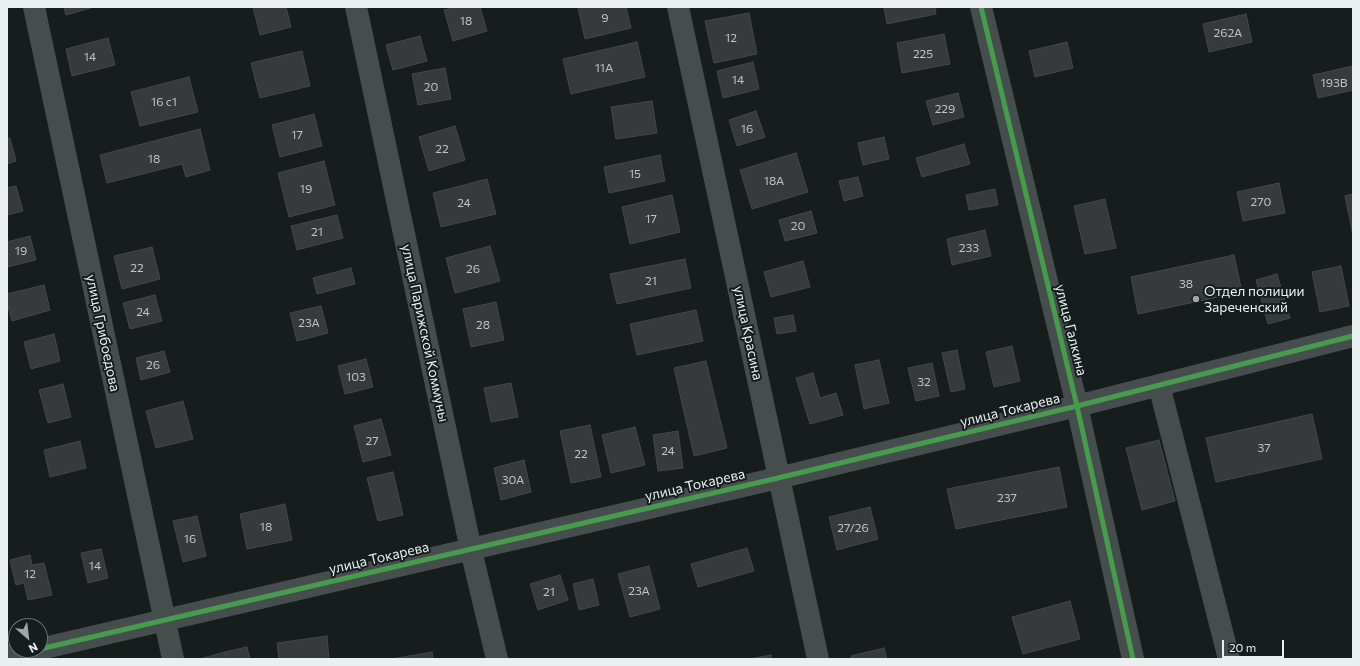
<!DOCTYPE html>
<html>
<head>
<meta charset="utf-8">
<style>
  body { margin:0 }
  #map { position:relative; width:1360px; height:666px; overflow:hidden; background:#171c1c; font-family:Commissioner,sans-serif }
  canvas { display:block }
  .frame { position:absolute; inset:0; border:8px solid #eaeff0; pointer-events:none }
  .north { position:absolute; left:8px; top:618px; width:40px; height:40px; box-sizing:border-box; background:#151d1e; border:1px solid #6a7172; border-radius:50%; rotate:152deg; font-size:11px; font-weight:700; line-height:16px; text-align:center; color:#eaeff0 }
  .north::after { content:''; display:block; margin:auto; width:14px; height:18px; background:#a0a5a6; clip-path:polygon(50% 0,100% 100%,50% 72%,0 100%) }
  .scale { position:absolute; left:1222px; top:640px; width:62px; height:18px; box-sizing:border-box; border:2px solid #eaeff0; border-top:0; padding-left:5px; font-size:12px; line-height:14px; white-space:nowrap; color:#eaeff0; -webkit-text-stroke:3px #151d1e; paint-order:stroke }
</style>
</head>
<body>
<div id="map">
<canvas width="1360" height="666"></canvas>
<div class="frame"></div>
<div class="north">N</div>
<div class="scale">20 m</div>
</div>
<script>
const g = document.querySelector('canvas').getContext('2d');
g.lineJoin = 'round';
function fillPath(path, color) { g.fillStyle = color; g.fill(path, 'evenodd'); }
const shape = rows => new Path2D(rows.map(r => 'M' + r).join(''));
function strokePath(path, color, width, dash) { g.strokeStyle = color; g.lineWidth = width; g.lineCap = dash ? 'butt' : 'round'; g.setLineDash(dash || []); g.stroke(path); }
function write(font, color, halo, rows, align = 'center') {
  g.font = font + ' Commissioner,sans-serif'; g.lineWidth = 4; g.setLineDash([]); g.textBaseline = 'middle'; g.strokeStyle = halo; g.fillStyle = color; for (const [text, x, y, turn = 0] of rows) {
    g.save(); g.translate(x, y); g.rotate((+turn || 0) * Math.PI / 180); g.textAlign = isNaN(turn) ? turn : align; if (halo) g.strokeText(text, 0, 0); g.fillText(text, 0, 0); g.restore();
  }
}
const building = shape([
  [64,7,90,7,91,8,66,15,64,7],
  [253,7,286,7,291,27,260,35,253,7],
  [456,7,480,7,487,31,453,41,444,10,456,7],
  [584,7,626,7,631,28,585,39,578,8,584,7],
  [884,7,935,7,936,14,887,24,884,7],
  [749,13,757,54,714,63,705,21,749,13],
  [1246,14,1252,42,1209,52,1203,24,1246,14],
  [944,34,950,64,902,73,897,43,944,34],
  [420,36,427,61,393,70,386,45,420,36],
  [108,38,115,65,72,76,66,49,108,38],
  [637,42,645,77,571,94,563,59,637,42],
  [1067,42,1073,68,1035,77,1029,51,1067,42],
  [302,51,310,86,260,98,251,63,302,51],
  [753,62,759,89,723,98,717,71,753,62],
  [1353,66,1353,90,1318,98,1313,75,1353,66],
  [445,68,451,99,418,105,412,74,445,68],
  [189,77,198,112,140,126,131,92,189,77],
  [958,93,964,117,933,125,926,101,958,93],
  [652,101,657,133,616,139,611,107,652,101],
  [756,111,765,137,737,146,729,120,756,111],
  [314,114,322,146,280,157,272,125,314,114],
  [455,126,465,160,429,171,419,137,455,126],
  [200,129,210,170,186,177,182,164,107,183,100,155,200,129],
  [884,137,889,159,863,165,858,143,884,137],
  [7,138,10,138,16,161,7,164,7,138],
  [964,144,970,164,922,177,916,158,964,144],
  [796,153,808,192,752,209,740,170,796,153],
  [660,155,665,181,609,193,604,167,660,155],
  [324,161,335,205,289,217,278,173,324,161],
  [858,177,863,196,844,201,839,181,858,177],
  [487,179,496,214,441,227,433,193,487,179],
  [1279,183,1285,213,1243,221,1237,192,1279,183],
  [16,186,23,211,7,215,7,188,16,186],
  [995,189,998,205,969,210,966,195,995,189],
  [1353,194,1353,235,1345,196,1353,194],
  [672,195,680,232,630,244,622,207,672,195],
  [1105,199,1116,248,1085,254,1074,206,1105,199],
  [811,211,817,233,785,241,779,220,811,211],
  [337,215,343,238,297,250,291,226,337,215],
  [985,230,991,256,952,265,947,239,985,230],
  [30,236,36,260,7,267,7,242,30,236],
  [490,246,500,281,455,293,446,258,490,246],
  [152,247,160,279,122,289,114,256,152,247],
  [1234,255,1242,292,1138,314,1131,277,1234,255],
  [685,259,691,288,617,304,610,274,685,259],
  [803,261,810,287,771,297,764,272,803,261],
  [1341,266,1349,306,1320,312,1312,272,1341,266],
  [351,268,355,284,317,294,313,278,351,268],
  [1277,274,1290,318,1268,324,1256,280,1277,274],
  [44,285,50,310,12,321,7,303,7,294,44,285],
  [155,295,162,321,130,329,123,303,155,295],
  [496,302,504,340,471,347,463,309,496,302],
  [321,306,328,333,297,341,290,313,321,306],
  [696,310,703,341,637,355,630,324,696,310],
  [793,315,796,331,777,334,774,318,793,315],
  [54,334,60,361,31,369,24,342,54,334],
  [1012,346,1020,381,994,387,986,352,1012,346],
  [957,350,965,389,951,392,942,353,957,350],
  [164,351,170,372,141,380,136,358,164,351],
  [366,359,373,387,345,394,338,366,366,359],
  [879,360,889,403,864,409,855,365,879,360],
  [706,361,727,448,694,456,674,368,706,361],
  [932,363,939,396,916,401,908,368,932,363],
  [813,373,820,398,836,393,843,415,810,424,796,378,813,373],
  [511,383,518,417,491,422,484,388,511,383],
  [63,384,71,417,48,423,39,390,63,384],
  [183,401,193,439,156,448,146,411,183,401],
  [1312,414,1322,459,1216,482,1206,438,1312,414],
  [381,419,391,455,363,462,354,426,381,419],
  [590,425,601,477,571,483,560,431,590,425],
  [635,427,645,465,611,473,602,435,635,427],
  [678,431,683,468,658,471,653,435,678,431],
  [1159,440,1175,501,1142,510,1126,448,1159,440],
  [80,441,86,468,50,477,44,450,80,441],
  [524,460,531,492,501,500,494,468,524,460],
  [1059,467,1067,507,956,529,947,489,1059,467],
  [393,472,403,515,378,521,367,478,393,472],
  [285,504,292,540,247,549,240,514,285,504],
  [870,507,878,539,837,550,829,517,870,507],
  [197,516,206,556,183,562,173,521,197,516],
  [747,548,754,571,698,587,691,564,747,548],
  [101,549,108,578,88,583,81,553,101,549],
  [30,555,32,565,44,563,52,595,28,600,24,583,16,585,10,560,30,555],
  [649,566,660,609,630,617,618,574,649,566],
  [560,575,568,600,538,610,530,584,560,575],
  [593,579,599,605,579,610,573,584,593,579],
  [1070,601,1080,639,1023,654,1012,617,1070,601],
  [327,636,329,659,279,659,277,643,327,636],
  [247,647,250,659,227,659,225,652,247,647],
  [884,648,887,659,851,659,851,656,884,648],
  [225,652,227,659,203,659,203,658,225,652],
  [432,652,433,659,392,659,432,652],
  [771,655,771,659,749,659,771,655]
]);
fillPath(building, '#373a3b');
strokePath(building, '#444748', 1);
strokePath(shape([
  [34,7,173,659],
  [356,7,471,550,497,659],
  [678,7,818,659],
  [981,7,1077,406,1133,659],
  [1159,385,1229,659],
  [40,649,778,478,1077,406,1353,336],
  [7,656,33,650]
]), '#454e4d', 22);
strokePath(shape([
  [981,7,1077,406,1133,659],
  [40,649,778,478,1077,406,1353,336]
]), '#469c4c', 5);
for (const [x, y, r, color] of [
  [1196,299,4,"#a0a5a6"]
]) { const dot = new Path2D(); dot.arc(x, y, r, 0, 2 * Math.PI); g.fillStyle = color; g.fill(dot); strokePath(dot, '#151d1e', 1.5); }
write('12px', '#bdc2c3', null, [
  ["9",605,18],
  ["18",466,21],
  ["262А",1228,33],
  ["12",731,38],
  ["225",923,54],
  ["14",90,57],
  ["11А",604,68],
  ["14",738,80],
  ["193В",1334,83],
  ["20",431,87],
  ["16 с1",164,102],
  ["229",945,109],
  ["16",747,129],
  ["17",297,135],
  ["22",442,149],
  ["18",154,159],
  ["15",635,174],
  ["18А",774,181],
  ["19",306,189],
  ["270",1261,202],
  ["24",464,203],
  ["17",651,219],
  ["20",798,226],
  ["21",317,232],
  ["233",969,248],
  ["19",21,251],
  ["22",137,268],
  ["26",473,269],
  ["21",651,281],
  ["38",1186,284],
  ["24",143,312],
  ["23А",309,323],
  ["28",483,325],
  ["26",153,365],
  ["103",356,377],
  ["32",924,382],
  ["27",372,441],
  ["37",1264,448],
  ["24",668,451],
  ["22",581,454],
  ["30А",513,480],
  ["237",1007,498],
  ["18",266,527],
  ["27/26",853,528],
  ["16",190,539],
  ["14",95,566],
  ["12",30,574],
  ["23А",639,591],
  ["21",549,592]
]);
write('14px', '#eaeff0', '#151d1e', [
  ["Отдел полиции",1204,291],
  ["Зареченский",1204,307]
], 'left');
write('14px', '#eaeff0', '#151d1e', [
  ["улица Галкина",1071,330,76],
  ["улица Грибоедова",103,333,78],
  ["улица Парижской Коммуны",425,333,78],
  ["улица Красина",748,333,78],
  ["улица Токарева",1010,410,-14],
  ["улица Токарева",695,485,-13],
  ["улица Токарева",379,558,-13]
]);
</script>
</body>
</html>
